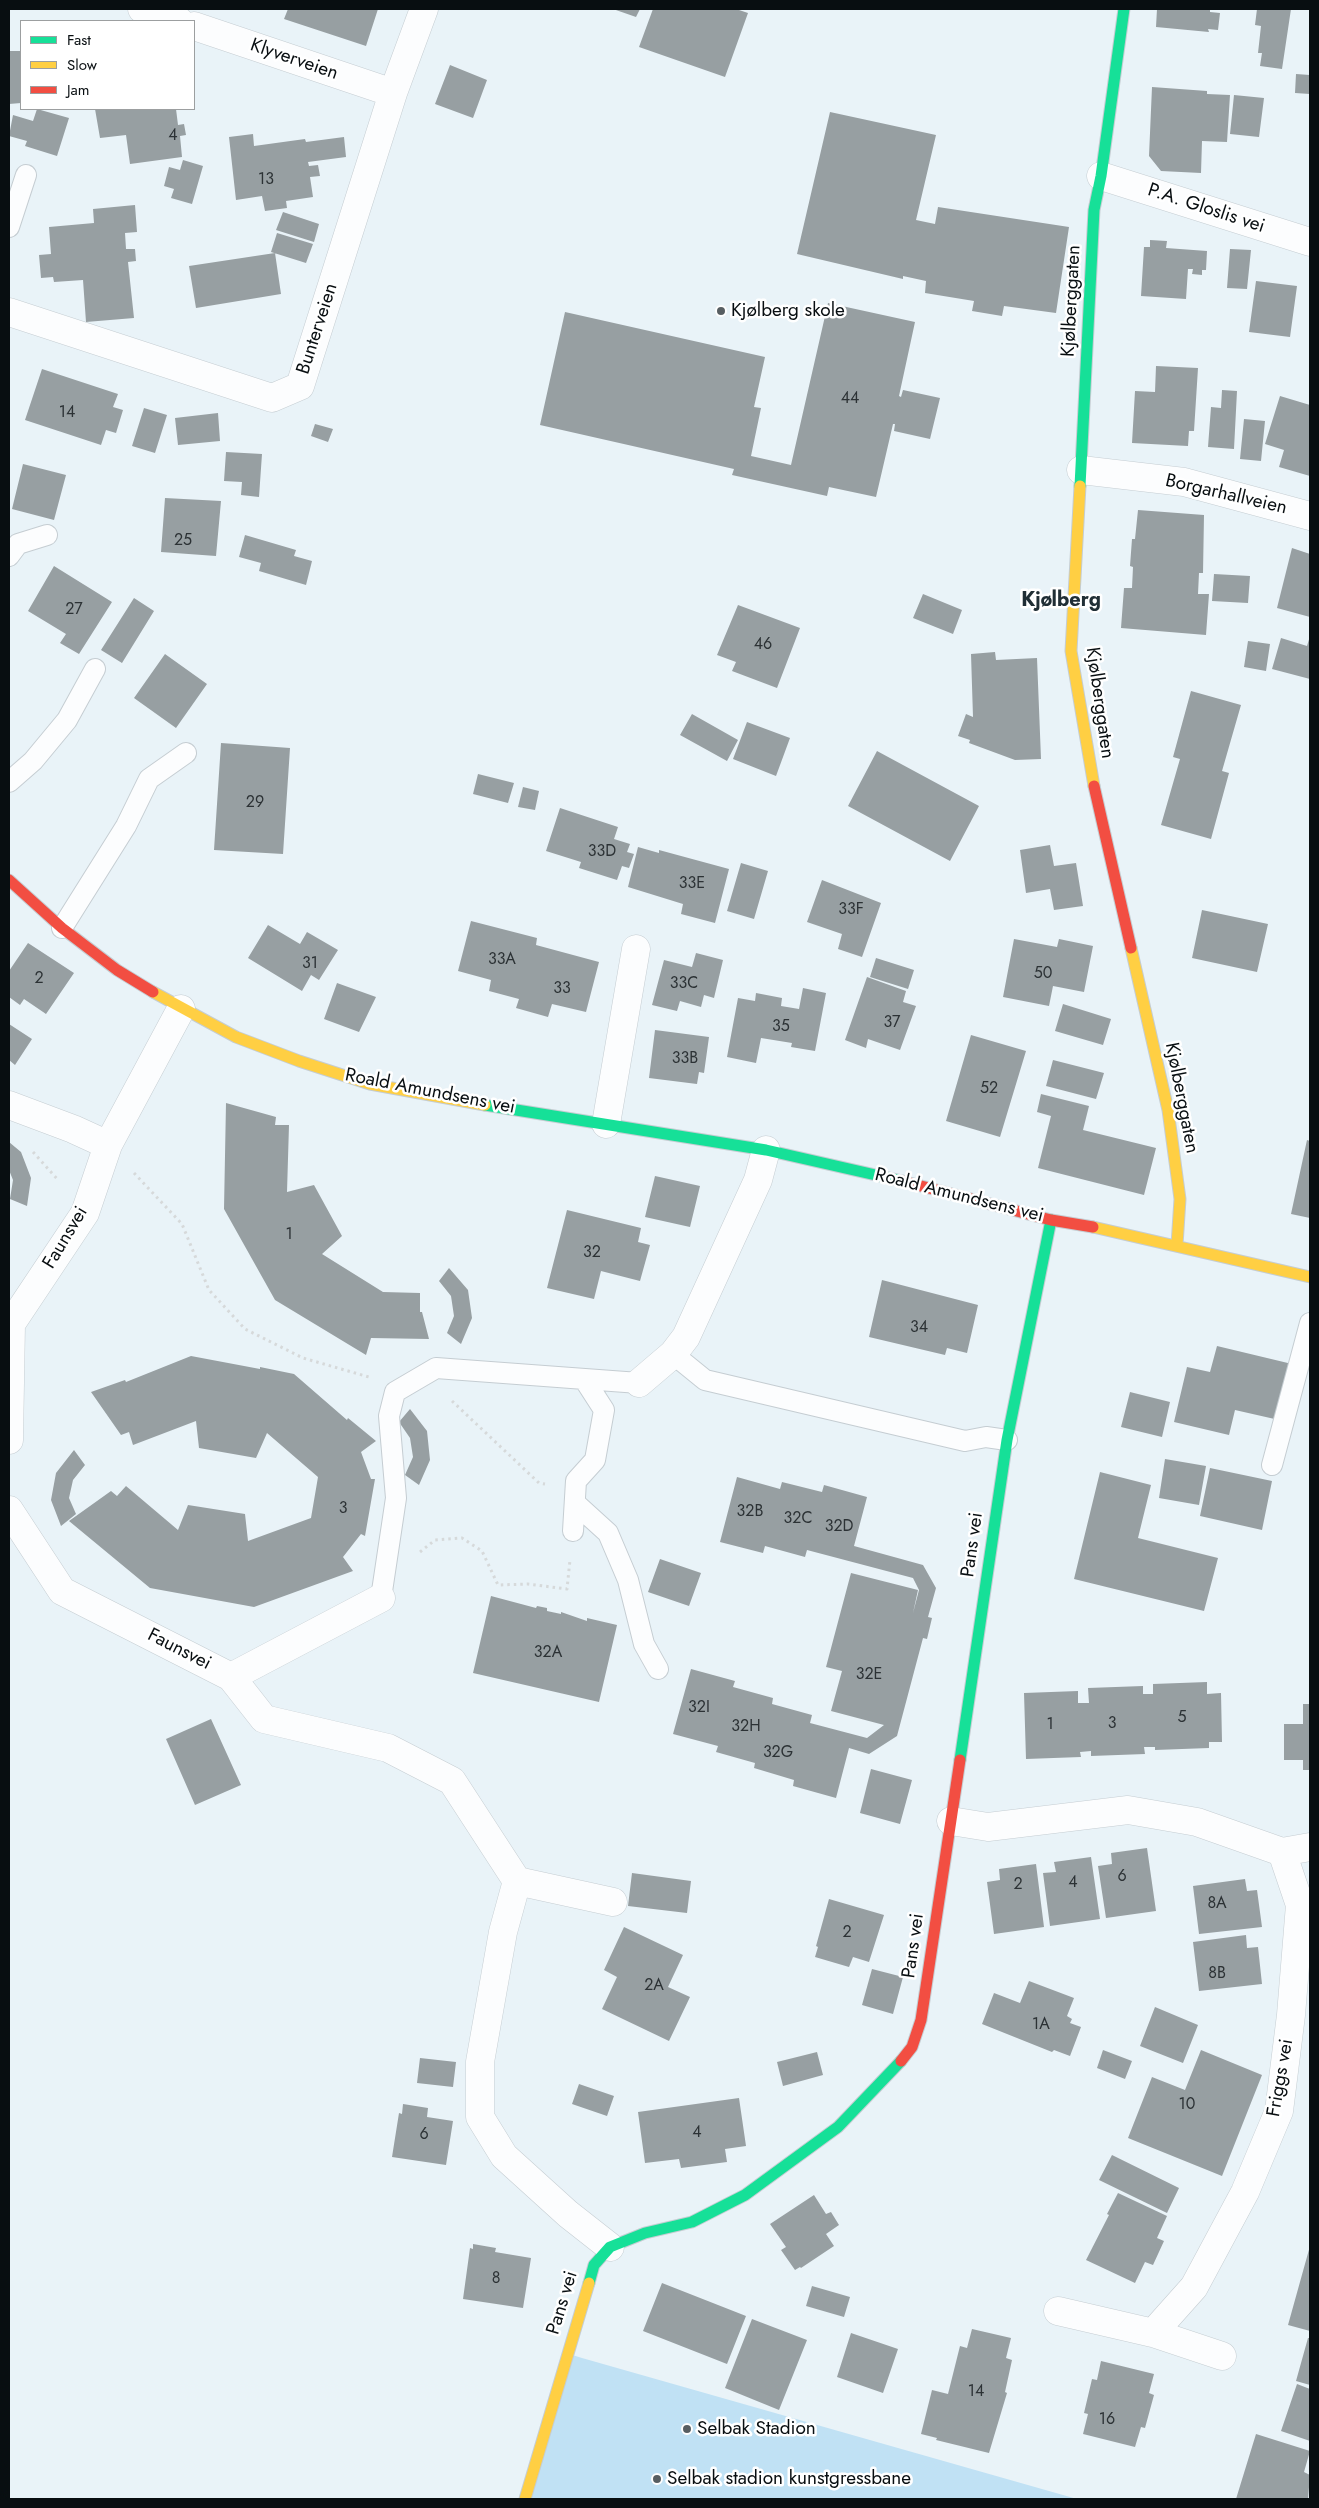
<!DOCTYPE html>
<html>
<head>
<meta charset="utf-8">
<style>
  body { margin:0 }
  #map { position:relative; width:1319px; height:2508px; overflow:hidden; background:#e9f3f8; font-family:Jost,sans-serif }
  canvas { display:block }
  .frame { position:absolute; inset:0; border:10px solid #080e11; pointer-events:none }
  .legend { position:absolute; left:20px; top:20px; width:175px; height:90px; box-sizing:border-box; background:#fff; border:1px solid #9c9fa0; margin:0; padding:6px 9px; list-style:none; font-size:15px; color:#080e11 }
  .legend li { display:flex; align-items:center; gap:10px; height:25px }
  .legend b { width:25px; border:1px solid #9c9fa0 }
</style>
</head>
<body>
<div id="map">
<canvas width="1319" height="2508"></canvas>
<div class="frame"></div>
<ul class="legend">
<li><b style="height:6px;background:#16e098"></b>Fast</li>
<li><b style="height:6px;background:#ffcf43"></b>Slow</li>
<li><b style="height:6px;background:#f24e42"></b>Jam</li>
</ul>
</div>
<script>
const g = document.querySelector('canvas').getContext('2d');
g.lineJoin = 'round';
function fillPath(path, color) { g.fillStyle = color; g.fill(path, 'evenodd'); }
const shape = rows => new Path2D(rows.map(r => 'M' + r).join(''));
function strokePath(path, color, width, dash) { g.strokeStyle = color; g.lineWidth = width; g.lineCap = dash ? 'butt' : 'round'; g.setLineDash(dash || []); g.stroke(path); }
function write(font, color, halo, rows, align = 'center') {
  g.font = font + ' Jost,sans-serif'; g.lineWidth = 5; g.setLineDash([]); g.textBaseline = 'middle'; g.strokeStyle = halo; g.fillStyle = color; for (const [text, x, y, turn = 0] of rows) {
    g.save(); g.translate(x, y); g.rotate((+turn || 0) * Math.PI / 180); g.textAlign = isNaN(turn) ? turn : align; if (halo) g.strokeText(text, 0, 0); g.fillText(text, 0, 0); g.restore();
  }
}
fillPath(shape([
  [566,2353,582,2358,1077,2499,525,2499]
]), '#c0e1f4');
fillPath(shape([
  [288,9,378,9,366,46,284,19],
  [613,9,640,9,636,17],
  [653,9,736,9,748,13,725,77,639,47],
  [1157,9,1210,9,1210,12,1220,13,1218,30,1208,29,1209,32,1156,27],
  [1257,9,1291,9,1282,69,1260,66,1262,53,1258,53,1261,26,1255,25],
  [9,51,21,51,21,103,9,104],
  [450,65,487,80,473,118,435,104],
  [1296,74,1310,75,1310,94,1295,93],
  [1152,87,1207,91,1207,94,1230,95,1227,142,1202,141,1201,173,1161,171,1149,156],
  [1234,95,1264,98,1259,137,1230,134],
  [37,109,69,118,57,156,25,146,27,141,9,136,13,115,33,121],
  [95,109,176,109,178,125,184,124,186,135,180,136,182,157,130,164,126,135,100,138],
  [830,112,936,135,916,220,935,224,938,207,1069,227,1056,313,1004,306,1002,316,972,311,974,301,925,293,926,281,903,276,903,279,797,254],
  [253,134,254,146,305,139,306,142,344,137,346,157,308,162,309,166,318,165,320,176,310,177,313,197,286,201,287,208,265,211,262,196,236,200,229,137],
  [183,160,203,166,192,204,171,198,174,189,164,186,169,167,180,170],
  [135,205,137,232,125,233,126,249,135,249,136,261,128,262,134,318,86,322,83,280,54,282,53,277,41,278,39,255,51,254,49,227,94,223,93,209],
  [283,212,319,224,314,242,276,230],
  [277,233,313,244,306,263,271,252],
  [1150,240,1167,241,1166,248,1207,251,1206,270,1202,270,1202,275,1192,274,1193,269,1188,269,1186,299,1141,296,1144,247,1150,247],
  [1230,249,1251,250,1247,289,1227,288],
  [275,253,281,294,196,308,189,266],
  [1256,281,1297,286,1290,337,1249,332],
  [828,303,915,322,899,396,901,397,903,390,940,398,930,439,894,431,895,424,893,424,876,497,829,487,827,496,732,475,734,469,540,425,565,312,765,357,754,407,761,408,751,456,791,465],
  [1156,366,1198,368,1194,431,1189,431,1188,446,1132,443,1135,391,1155,392],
  [42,369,118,394,113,407,123,410,116,433,106,430,101,445,25,420],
  [1222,390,1237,391,1234,449,1208,447,1211,407,1221,408],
  [1280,396,1310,405,1310,476,1279,467,1284,450,1265,444],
  [144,408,167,415,155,453,132,446],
  [218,413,220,441,178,445,175,418],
  [1244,419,1265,421,1261,461,1240,459],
  [315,424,333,429,328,442,311,436],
  [226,452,262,454,259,497,241,495,242,482,224,481],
  [23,464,66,475,54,520,12,509],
  [165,498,221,501,216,556,161,552],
  [1138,510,1204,515,1203,573,1199,573,1198,594,1209,594,1206,635,1121,628,1124,588,1132,588,1133,567,1130,566,1132,539,1135,539],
  [245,535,296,550,294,556,312,561,306,585,259,571,261,563,239,557],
  [1292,548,1310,554,1310,617,1277,608],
  [54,566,112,602,79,654,60,643,66,634,28,611],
  [1214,574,1250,576,1248,603,1212,601],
  [923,594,962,610,953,634,913,618],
  [134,598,154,611,122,663,101,650],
  [738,605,800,628,777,688,732,671,736,662,717,655],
  [1310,636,1310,679,1272,669,1281,638,1307,646],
  [1248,641,1270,644,1266,671,1244,667],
  [995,652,996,660,1037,658,1041,759,1015,760,969,743,970,740,958,736,966,714,973,717,971,654],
  [165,654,207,684,176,728,134,698],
  [1191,691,1241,705,1222,771,1229,773,1211,839,1161,825,1180,759,1173,757],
  [692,714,738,740,727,761,680,735],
  [747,722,790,738,776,776,733,759],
  [221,743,290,748,283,854,214,850],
  [877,751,979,806,950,861,848,806],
  [478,774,514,783,508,803,473,794],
  [523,787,539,791,535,810,518,807],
  [560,808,618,827,614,839,630,844,627,852,634,854,629,868,622,866,617,880,579,868,581,862,546,851],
  [1050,845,1054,866,1076,863,1083,906,1054,910,1050,889,1026,893,1020,850],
  [638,847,659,853,659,850,729,869,715,923,681,914,683,904,628,887],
  [741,863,768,871,754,919,727,911],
  [822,880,881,903,862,957,838,949,842,934,807,922],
  [1202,910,1268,924,1257,972,1192,958],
  [471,921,537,938,536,945,599,962,586,1012,552,1004,548,1017,516,1008,519,999,489,991,491,980,458,971],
  [268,925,300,944,307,932,338,950,319,980,311,975,302,991,248,958],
  [1014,939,1057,947,1059,939,1093,946,1084,992,1053,986,1049,1006,1003,997],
  [28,943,74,973,46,1014,24,999,20,1005,9,997,9,971],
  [696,953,723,960,714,998,704,995,701,1007,680,1001,677,1011,652,1005,664,960,692,967],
  [876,958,914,970,908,989,870,977],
  [867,977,906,991,903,1002,916,1006,900,1050,868,1039,866,1048,845,1040],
  [337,983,376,997,359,1032,324,1019],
  [803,988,826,993,815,1051,791,1047,792,1043,761,1038,756,1063,727,1057,738,998,755,1001,756,993,782,998,781,1006,799,1009],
  [1063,1004,1111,1019,1103,1045,1055,1031],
  [9,1024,32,1039,15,1065,9,1060],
  [655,1030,709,1037,704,1073,699,1072,697,1084,649,1078],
  [971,1035,1026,1051,1000,1137,946,1121],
  [1053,1060,1104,1073,1096,1099,1046,1086],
  [1041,1094,1089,1106,1083,1130,1156,1148,1144,1195,1038,1168,1051,1116,1037,1112],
  [226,1103,276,1117,275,1125,289,1125,287,1192,314,1185,342,1236,322,1254,383,1292,420,1293,420,1312,422,1312,429,1339,371,1338,366,1355,275,1300,224,1209],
  [1307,1140,1310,1141,1310,1218,1291,1214],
  [9,1142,21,1152,31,1178,27,1206,10,1199,13,1180,9,1170],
  [655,1176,700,1186,690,1227,645,1217],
  [567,1210,641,1228,638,1242,650,1245,640,1281,601,1271,594,1299,547,1288],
  [449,1268,468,1290,472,1318,461,1344,447,1333,454,1316,451,1296,439,1281],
  [882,1280,978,1305,967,1353,947,1348,945,1355,869,1337],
  [1217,1346,1292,1364,1279,1420,1235,1410,1229,1435,1174,1422,1187,1367,1210,1372],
  [191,1356,260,1369,260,1367,294,1374,347,1420,348,1418,376,1441,361,1452,371,1479,375,1479,365,1536,361,1534,343,1557,353,1571,254,1607,150,1588,69,1521,111,1491,117,1496,126,1486,178,1530,188,1505,245,1514,248,1541,311,1518,318,1477,267,1433,256,1458,199,1448,196,1421,133,1445,129,1432,121,1435,91,1392,125,1380,126,1382],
  [1130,1392,1170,1402,1162,1437,1121,1427],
  [410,1409,427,1431,430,1460,419,1485,405,1475,413,1457,410,1438,399,1422],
  [74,1450,85,1465,73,1480,69,1498,76,1514,61,1526,51,1500,56,1473],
  [1165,1459,1206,1466,1199,1505,1159,1498],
  [1210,1468,1272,1481,1262,1530,1200,1516],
  [1100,1472,1151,1485,1138,1538,1218,1558,1204,1611,1074,1579],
  [737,1477,780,1489,782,1482,822,1492,824,1485,867,1497,854,1546,923,1565,936,1588,928,1617,932,1618,927,1639,923,1638,897,1736,869,1754,849,1748,836,1798,793,1786,794,1780,754,1768,755,1763,716,1752,718,1746,673,1734,691,1669,735,1681,733,1687,773,1698,772,1704,812,1715,810,1723,867,1738,884,1725,831,1711,842,1671,826,1667,851,1573,918,1590,913,1613,919,1590,913,1578,807,1550,805,1557,765,1546,763,1553,720,1542],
  [660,1559,701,1573,689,1606,648,1592],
  [491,1596,536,1608,537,1606,547,1608,547,1611,561,1614,561,1612,587,1621,587,1618,617,1625,599,1702,473,1673],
  [1207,1682,1207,1694,1221,1693,1222,1742,1209,1742,1209,1748,1155,1750,1155,1747,1144,1747,1145,1754,1091,1756,1091,1751,1080,1752,1081,1757,1026,1759,1024,1693,1078,1691,1078,1703,1089,1703,1088,1688,1143,1686,1143,1694,1153,1694,1153,1684],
  [1303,1704,1310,1704,1310,1770,1303,1770,1303,1760,1284,1760,1284,1724,1303,1724],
  [211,1719,241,1785,195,1805,166,1739],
  [871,1769,912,1780,900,1824,860,1813],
  [1147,1848,1156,1911,1106,1918,1098,1866,1112,1864,1111,1853],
  [1091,1857,1100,1919,1050,1926,1043,1873,1056,1872,1054,1862],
  [1036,1864,1044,1927,994,1934,987,1882,1000,1880,999,1869],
  [632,1873,691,1881,687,1913,628,1906],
  [1245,1879,1247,1891,1257,1890,1262,1927,1199,1934,1193,1886],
  [829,1899,884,1915,869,1962,853,1957,849,1967,815,1957,818,1947,816,1946],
  [624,1927,683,1955,668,1987,690,1997,669,2041,602,2009,617,1977,604,1970],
  [1246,1935,1247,1948,1258,1947,1262,1984,1199,1991,1193,1942],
  [872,1969,903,1977,893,2014,862,2005],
  [1029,1981,1074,1998,1067,2016,1072,2019,1070,2023,1081,2027,1070,2056,1054,2050,1052,2052,982,2024,994,1993,1020,2003],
  [1155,2007,1198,2025,1183,2063,1140,2046],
  [1103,2050,1132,2061,1125,2079,1097,2068],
  [1201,2050,1262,2075,1222,2176,1128,2138,1152,2077,1185,2090],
  [817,2052,823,2075,783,2086,777,2062],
  [420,2058,456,2062,453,2087,417,2083],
  [579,2084,614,2096,607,2116,572,2104],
  [739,2098,746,2146,725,2149,727,2162,681,2168,679,2159,645,2163,638,2112],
  [403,2104,428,2108,427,2117,453,2121,446,2165,392,2157,399,2113,402,2114],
  [1112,2155,1179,2188,1167,2213,1099,2180],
  [1118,2193,1167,2216,1157,2238,1164,2241,1153,2265,1145,2262,1135,2283,1086,2260,1109,2215,1107,2214],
  [814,2195,826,2214,831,2212,839,2225,826,2234,834,2246,801,2268,800,2267,795,2270,781,2250,786,2247,770,2224],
  [473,2244,496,2248,495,2252,531,2258,523,2308,463,2299,470,2248,473,2249],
  [1310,2246,1310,2331,1288,2325],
  [662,2283,746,2316,727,2364,643,2331],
  [812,2286,850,2297,844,2317,806,2306],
  [752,2319,807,2340,779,2410,725,2388],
  [972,2329,1011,2338,1006,2358,1012,2360,1005,2392,1007,2393,989,2453,936,2440,937,2438,921,2434,932,2390,948,2394,960,2346,967,2348],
  [851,2333,898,2349,883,2393,837,2377],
  [1308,2338,1310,2338,1310,2385,1296,2381],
  [1101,2361,1154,2374,1149,2393,1154,2395,1145,2428,1141,2427,1135,2447,1083,2434,1088,2414,1084,2413,1092,2379,1097,2380],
  [1297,2384,1310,2389,1310,2441,1281,2431],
  [1256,2434,1310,2451,1304,2472,1310,2475,1308,2499,1236,2499]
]), '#979fa2');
const lane = shape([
  [9,227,26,175],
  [9,556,18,544,47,535],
  [9,782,33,761,67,720,95,669],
  [62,928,126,826,149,779,186,753],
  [673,1354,705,1380,965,1441,986,1437,1007,1440],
  [1272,1465,1310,1323],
  [575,1503,608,1533,628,1580,644,1644,658,1669],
  [573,1531,576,1481,595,1460,604,1410,584,1379],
  [381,1598,396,1498,389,1416,395,1392,436,1368,639,1383]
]);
const street = shape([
  [142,9,179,21],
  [194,26,393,93],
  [1101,176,1310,242],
  [9,312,272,398,300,386,393,93,424,9],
  [1081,470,1184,482,1310,516],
  [9,1105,73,1129,108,1145,181,1009],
  [606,1124,636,949],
  [9,1324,11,1324,85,1213,108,1145],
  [639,1383,673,1354,686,1337,758,1180,766,1150],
  [9,1440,11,1324],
  [9,1510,62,1591,231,1677,381,1598],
  [231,1677,264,1719,388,1748,452,1781,517,1881,613,1902],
  [951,1821,988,1827,1128,1810,1197,1822,1282,1852,1300,1905,1291,2015,1279,2111,1245,2192,1194,2287,1153,2333],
  [1282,1852,1310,1847],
  [517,1881,503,1932,480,2062,480,2117,504,2156,568,2214,610,2247],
  [1058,2311,1153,2333,1222,2356]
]);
const fast = shape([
  [1080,486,1094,210,1101,176,1124,9],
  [485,1105,766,1150,902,1181],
  [960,1760,1007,1440,1051,1220],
  [589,2283,594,2265,610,2247,645,2233,692,2222,745,2195,838,2127,901,2061]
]);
const slow = shape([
  [1080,486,1071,651,1094,786],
  [1131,948,1168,1110,1180,1199,1177,1245],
  [153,992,236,1037,299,1061,370,1084,485,1105],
  [1093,1227,1310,1277],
  [525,2499,589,2283]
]);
const jam = shape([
  [1094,786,1131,948],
  [9,880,62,928,117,970,153,992],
  [902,1181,1051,1220,1093,1227],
  [901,2061,912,2047,921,2020,960,1760]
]);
strokePath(lane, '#c5cdd2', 22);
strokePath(street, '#c5cdd2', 29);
strokePath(fast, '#c5cdd2', 13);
strokePath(slow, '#c5cdd2', 13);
strokePath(jam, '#c5cdd2', 13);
strokePath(shape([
  [33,1152,59,1181],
  [134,1173,182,1224,209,1290,245,1329,303,1358,369,1377],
  [452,1401,539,1483,545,1484],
  [420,1552,435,1540,462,1538,482,1551,498,1585,528,1584,567,1589,570,1560]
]), '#d6d9da', 3, [2.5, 4]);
strokePath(lane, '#fcfdfe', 20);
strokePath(street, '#fcfdfe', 28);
strokePath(fast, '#16e098', 11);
strokePath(slow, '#ffcf43', 11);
strokePath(jam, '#f24e42', 11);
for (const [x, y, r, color] of [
  [721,311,5,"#575e62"],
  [687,2429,5,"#575e62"],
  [657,2479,5,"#575e62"]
]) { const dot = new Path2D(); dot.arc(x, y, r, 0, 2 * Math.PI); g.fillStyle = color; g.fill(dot); strokePath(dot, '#fff', 2); }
write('16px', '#2c3235', null, [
  ["4",173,136],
  ["13",266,180],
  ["44",850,399],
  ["14",67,413],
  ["25",183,541],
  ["27",74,610],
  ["46",763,645],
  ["29",255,803],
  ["33D",602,852],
  ["33E",692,884],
  ["33F",851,910],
  ["33A",502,960],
  ["31",310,964],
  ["50",1043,974],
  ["2",39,979],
  ["33C",684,984],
  ["33",562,989],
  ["37",892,1023],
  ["35",781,1027],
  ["33B",685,1059],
  ["52",989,1089],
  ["1",289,1235],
  ["32",592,1253],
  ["34",919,1328],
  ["3",343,1509],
  ["32B",750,1512],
  ["32C",798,1519],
  ["32D",839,1527],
  ["32A",548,1653],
  ["32E",869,1675],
  ["32I",699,1708],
  ["5",1182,1718],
  ["3",1112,1724],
  ["1",1050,1725],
  ["32H",746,1727],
  ["32G",778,1753],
  ["6",1122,1877],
  ["4",1073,1883],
  ["2",1018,1885],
  ["8A",1217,1904],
  ["2",847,1933],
  ["8B",1217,1974],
  ["2A",654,1986],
  ["1A",1041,2025],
  ["10",1187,2105],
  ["4",697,2133],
  ["6",424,2135],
  ["8",496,2279],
  ["14",976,2392],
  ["16",1107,2420]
]);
write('19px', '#080e11', '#fff', [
  ["Klyverveien",294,60,19],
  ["P.A. Gloslis vei",1206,209,18],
  ["Kjølberggaten",1072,301,-87],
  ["Bunterveien",318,329,-72],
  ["Borgarhallveien",1226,495,13],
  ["Kjølberggaten",1099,703,82],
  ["Roald Amundsens vei",430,1092,11],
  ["Kjølberggaten",1181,1098,79],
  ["Roald Amundsens vei",959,1196,14],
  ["Faunsvei",66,1238,-59],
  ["Pans vei",973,1545,-82],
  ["Faunsvei",179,1650,27],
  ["Pans vei",914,1946,-82],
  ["Friggs vei",1281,2078,-80],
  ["Pans vei",563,2303,-73]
]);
write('19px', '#080e11', '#fff', [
  ["Kjølberg skole",731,311],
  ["Selbak Stadion",697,2429],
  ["Selbak stadion kunstgressbane",667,2479]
], 'left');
write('bold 20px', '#202e35', '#fff', [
  ["Kjølberg",1061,601]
]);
</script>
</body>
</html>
